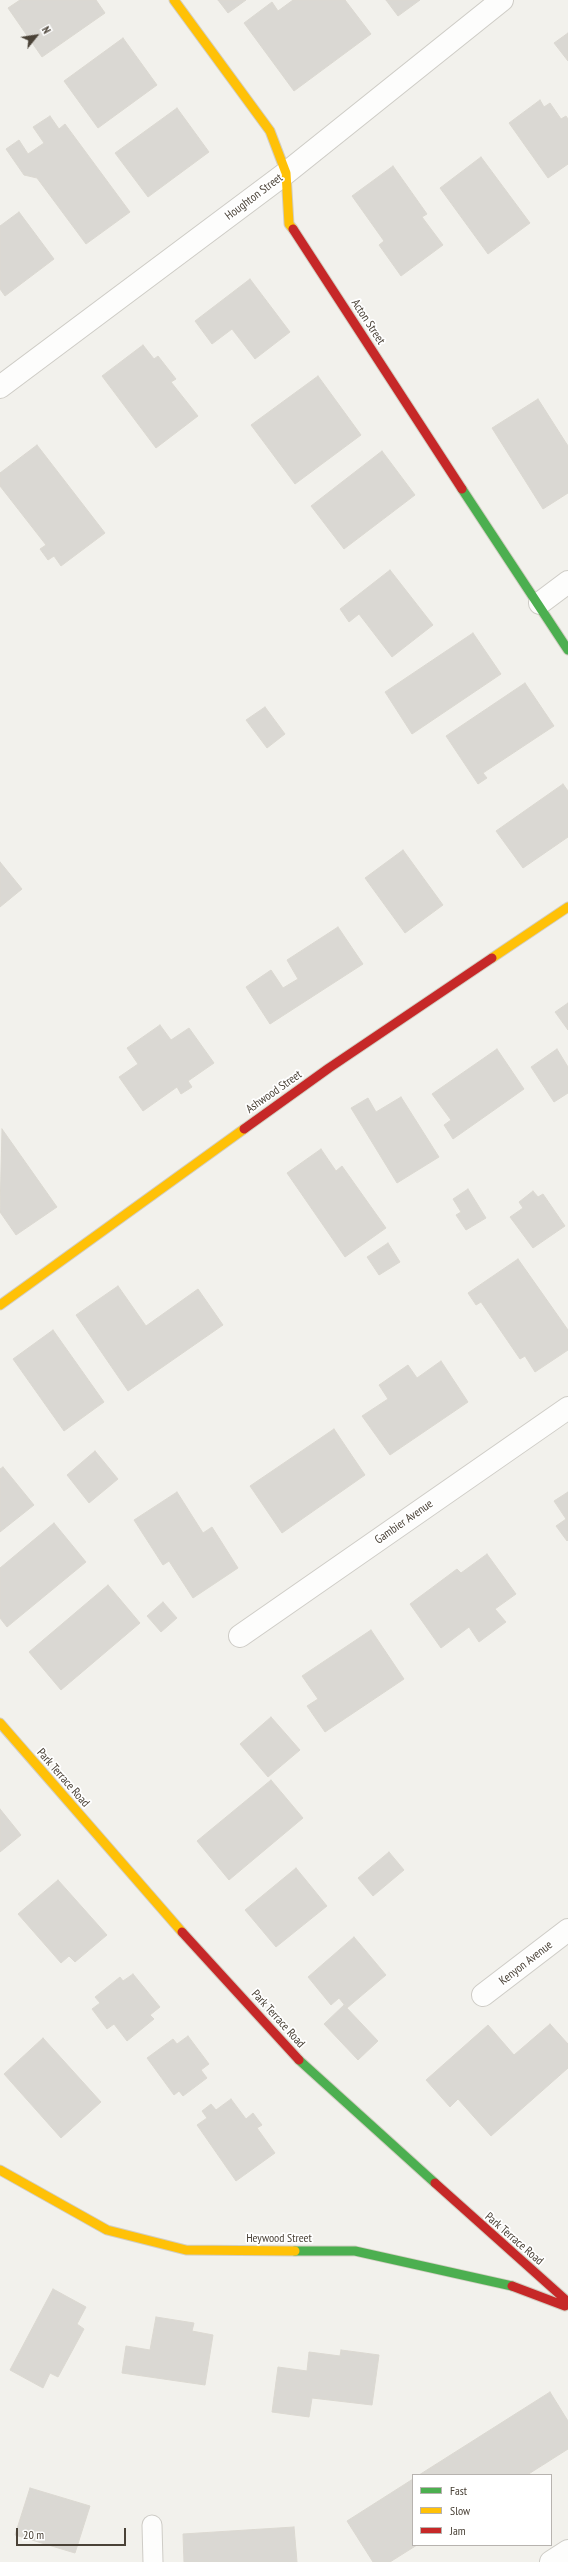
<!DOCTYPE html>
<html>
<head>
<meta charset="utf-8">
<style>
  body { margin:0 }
  #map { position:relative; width:568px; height:2562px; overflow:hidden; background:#f2f1ec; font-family:"PT Sans Narrow",sans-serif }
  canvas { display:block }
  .legend { position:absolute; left:412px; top:2474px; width:140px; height:72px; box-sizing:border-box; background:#fff; border:1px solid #b7b3af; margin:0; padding:5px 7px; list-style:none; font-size:12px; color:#4a4237 }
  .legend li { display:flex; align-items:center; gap:8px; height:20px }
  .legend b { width:20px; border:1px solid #b7b3af }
  .north { position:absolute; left:16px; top:16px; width:40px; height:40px; -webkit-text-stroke:3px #fff; paint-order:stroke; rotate:60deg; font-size:11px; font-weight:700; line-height:16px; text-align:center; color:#4a4237 }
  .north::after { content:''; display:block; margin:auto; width:14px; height:18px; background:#4a4237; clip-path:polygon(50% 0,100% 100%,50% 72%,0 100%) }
  .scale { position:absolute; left:16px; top:2528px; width:110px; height:18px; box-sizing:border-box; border:2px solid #4a4237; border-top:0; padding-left:5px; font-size:12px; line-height:14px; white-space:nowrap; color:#4a4237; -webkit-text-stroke:3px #fff; paint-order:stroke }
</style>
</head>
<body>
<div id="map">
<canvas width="568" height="2562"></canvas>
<ul class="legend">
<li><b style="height:5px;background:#4caf50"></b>Fast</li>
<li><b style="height:5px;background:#ffc107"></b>Slow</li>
<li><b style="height:5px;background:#c62828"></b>Jam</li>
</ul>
<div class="north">N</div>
<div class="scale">20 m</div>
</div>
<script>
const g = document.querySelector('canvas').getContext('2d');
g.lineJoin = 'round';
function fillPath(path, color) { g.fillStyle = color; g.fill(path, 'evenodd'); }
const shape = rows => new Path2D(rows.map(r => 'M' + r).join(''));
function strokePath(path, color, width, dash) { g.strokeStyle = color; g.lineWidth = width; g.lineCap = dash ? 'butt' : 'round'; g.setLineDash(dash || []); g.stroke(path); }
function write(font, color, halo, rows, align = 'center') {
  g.font = font + ' "PT Sans Narrow",sans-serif'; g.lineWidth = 3.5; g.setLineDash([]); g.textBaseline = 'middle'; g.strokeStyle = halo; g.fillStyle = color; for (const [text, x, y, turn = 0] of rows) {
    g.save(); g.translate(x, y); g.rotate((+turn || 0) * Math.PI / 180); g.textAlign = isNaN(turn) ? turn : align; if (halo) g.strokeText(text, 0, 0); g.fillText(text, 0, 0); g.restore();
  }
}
const building = shape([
  [20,0,96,0,105,13,42,57,8,8,20,0],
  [218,0,246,0,228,13,218,0],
  [293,0,345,0,371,34,294,91,244,23,272,2,278,11,293,0],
  [386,0,420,0,398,16,386,0],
  [568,33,568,61,554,43,568,33],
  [123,38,157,85,98,128,64,81,123,38],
  [540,100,544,107,550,103,561,119,566,116,568,119,568,164,548,178,509,123,540,100],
  [177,108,209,152,148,197,115,153,177,108],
  [50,116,59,129,65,124,130,212,86,244,37,178,24,175,6,149,19,140,28,154,44,143,33,127,50,116],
  [481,157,530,223,488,254,440,188,481,157],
  [393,166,427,214,422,217,443,245,401,276,379,245,384,241,352,196,393,166],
  [19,212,54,259,5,296,0,289,0,226,19,212],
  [250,279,290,332,255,359,232,329,212,344,195,321,250,279],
  [143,345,154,359,158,356,176,379,171,382,198,416,156,448,102,376,143,345],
  [318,376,361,435,295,484,251,425,318,376],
  [538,399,568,446,568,493,543,509,492,428,538,399],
  [37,445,105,533,61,566,54,556,48,560,40,549,46,545,0,486,0,473,37,445],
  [382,451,415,495,344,549,311,506,382,451],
  [390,570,433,625,392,657,359,614,349,622,340,609,390,570],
  [473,633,501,674,412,734,385,692,473,633],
  [525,683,554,726,483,773,487,778,478,784,446,736,525,683],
  [265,707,285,734,267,748,246,720,265,707],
  [563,784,568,791,568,837,523,868,496,831,563,784],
  [403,850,443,905,405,933,365,878,403,850],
  [0,862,22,889,0,907,0,862],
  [338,927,363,964,270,1024,246,987,271,970,283,988,298,979,287,960,338,927],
  [568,1003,568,1030,555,1012,568,1003],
  [160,1025,171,1040,189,1028,214,1063,188,1081,192,1087,181,1094,177,1087,143,1111,119,1077,138,1064,127,1048,160,1025],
  [497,1049,524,1089,453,1139,444,1125,451,1120,432,1094,497,1049],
  [557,1049,568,1067,568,1093,554,1102,531,1067,557,1049],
  [401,1097,439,1157,397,1183,351,1108,368,1098,376,1112,401,1097],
  [2,1129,57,1207,16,1235,0,1212,2,1129],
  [321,1149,336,1171,342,1166,386,1228,345,1257,287,1173,321,1149],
  [468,1189,486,1218,466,1230,456,1215,461,1212,453,1199,468,1189],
  [533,1191,538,1197,543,1194,565,1226,533,1248,510,1217,523,1208,519,1202,533,1191],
  [388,1243,400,1262,379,1275,367,1257,388,1243],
  [518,1259,568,1330,568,1350,535,1372,525,1356,520,1359,481,1302,476,1305,468,1293,518,1259],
  [118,1286,146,1326,198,1289,223,1325,128,1391,76,1315,118,1286],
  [53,1330,104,1402,64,1431,13,1359,53,1330],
  [441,1361,468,1402,390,1455,362,1416,388,1399,379,1385,408,1365,417,1378,441,1361],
  [334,1429,365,1475,282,1533,250,1486,334,1429],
  [95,1451,118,1479,89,1503,67,1475,95,1451],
  [3,1467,34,1505,0,1532,0,1469,3,1467],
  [177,1492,203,1533,212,1527,238,1568,193,1598,169,1561,163,1565,134,1520,177,1492],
  [568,1492,568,1540,567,1541,556,1526,566,1519,554,1501,568,1492],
  [54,1523,86,1562,7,1627,0,1618,0,1568,54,1523],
  [487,1554,516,1594,495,1609,506,1622,479,1642,469,1627,441,1648,410,1604,457,1569,461,1573,487,1554],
  [108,1585,140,1623,61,1690,29,1652,108,1585],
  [163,1602,177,1618,161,1632,147,1616,163,1602],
  [371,1630,404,1679,325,1732,307,1706,318,1699,302,1676,371,1630],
  [271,1717,300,1750,268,1777,240,1744,271,1717],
  [271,1780,303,1818,229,1880,197,1841,271,1780],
  [0,1809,21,1835,0,1852,0,1809],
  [389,1852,404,1870,373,1896,358,1878,389,1852],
  [296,1868,327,1906,276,1947,245,1910,296,1868],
  [58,1880,107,1935,75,1962,69,1956,61,1963,18,1914,58,1880],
  [354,1937,386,1975,347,2008,339,1998,331,2005,308,1977,354,1937],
  [133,1974,160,2007,150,2015,154,2019,127,2041,114,2024,107,2029,92,2009,100,2003,95,1997,120,1977,123,1981,133,1974],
  [344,2005,378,2041,358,2060,324,2024,344,2005],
  [550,2024,568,2044,568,2068,491,2136,458,2099,450,2107,426,2080,488,2025,514,2055,550,2024],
  [188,2036,209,2064,201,2070,207,2078,183,2096,179,2091,174,2095,147,2058,173,2039,177,2044,188,2036],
  [43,2038,101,2102,61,2138,4,2074,43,2038],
  [231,2099,246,2119,253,2113,262,2125,257,2128,275,2153,236,2181,197,2125,207,2118,202,2111,211,2104,216,2110,231,2099],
  [53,2289,86,2307,77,2324,84,2329,58,2377,50,2373,43,2388,10,2370,53,2289],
  [156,2317,194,2323,192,2331,213,2335,205,2385,122,2373,126,2346,150,2350,156,2317],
  [341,2350,379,2355,372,2405,312,2398,309,2417,272,2412,278,2367,307,2371,309,2352,340,2356,341,2350],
  [550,2392,568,2421,568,2449,527,2475,419,2475,550,2392],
  [413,2479,413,2545,417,2545,390,2562,373,2562,347,2521,413,2479],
  [30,2488,90,2506,75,2553,15,2535,30,2488],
  [294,2527,297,2562,184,2562,183,2534,294,2527]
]);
fillPath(building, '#dad8d3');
strokePath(building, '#dbd8d1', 1);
const lane = shape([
  [152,2525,153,2562]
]);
const street = shape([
  [0,387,286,173,502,0],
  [540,603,568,582],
  [240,1636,568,1408],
  [483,1995,568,1930],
  [551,2562,568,2551]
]);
const fast = shape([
  [462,489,568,650],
  [299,2060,435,2183],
  [295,2251,355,2251,512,2286]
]);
const slow = shape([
  [174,0,270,131,286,173,289,224,293,229],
  [492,958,568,907],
  [0,1305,244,1129],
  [0,1723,182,1932],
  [0,2170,107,2230,186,2250,295,2251]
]);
const jam = shape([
  [293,229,462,489],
  [244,1129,329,1068,492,958],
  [182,1932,299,2060],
  [435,2183,568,2302],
  [512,2286,565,2306]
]);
strokePath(lane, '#ceccc6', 21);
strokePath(street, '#ceccc6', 24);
strokePath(fast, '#d2cec2', 11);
strokePath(slow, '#d2cec2', 11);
strokePath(jam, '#d2cec2', 11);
strokePath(lane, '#fdfdfc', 19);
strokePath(street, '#fdfdfc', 22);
strokePath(fast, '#4caf50', 9);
strokePath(slow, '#ffc107', 9);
strokePath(jam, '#c62828', 9);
write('12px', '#4a4237', '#fff', [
  ["Houghton Street",254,197,-37],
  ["Acton Street",368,322,57],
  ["Ashwood Street",274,1092,-35],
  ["Gambier Avenue",404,1522,-35],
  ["Park Terrace Road",63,1778,49],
  ["Kenyon Avenue",526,1963,-38],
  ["Park Terrace Road",278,2019,48],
  ["Heywood Street",279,2239],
  ["Park Terrace Road",514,2239,41]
]);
</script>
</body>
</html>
